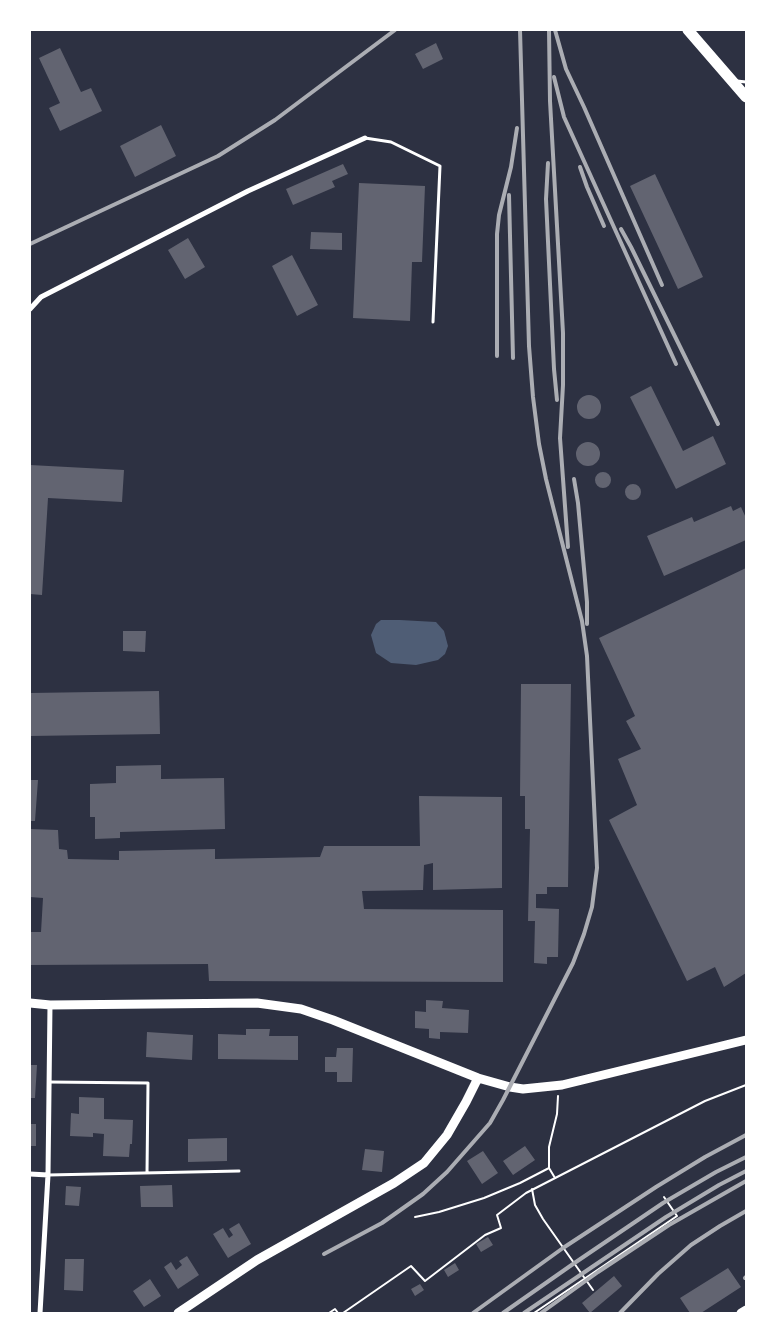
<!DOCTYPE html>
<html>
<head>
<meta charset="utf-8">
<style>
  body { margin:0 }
  #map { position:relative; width:776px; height:1343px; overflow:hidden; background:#2d3142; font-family:"Nunito Sans",sans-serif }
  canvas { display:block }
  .frame { position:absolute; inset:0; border:31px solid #fff; pointer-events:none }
</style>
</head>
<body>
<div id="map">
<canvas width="776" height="1343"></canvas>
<div class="frame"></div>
</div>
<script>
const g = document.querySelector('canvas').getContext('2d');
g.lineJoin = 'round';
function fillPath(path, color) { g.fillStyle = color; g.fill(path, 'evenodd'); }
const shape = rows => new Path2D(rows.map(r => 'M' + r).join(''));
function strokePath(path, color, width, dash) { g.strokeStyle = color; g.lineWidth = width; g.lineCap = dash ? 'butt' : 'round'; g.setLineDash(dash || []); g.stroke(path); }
fillPath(shape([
  [381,620,400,620,436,622,444,631,448,646,445,654,438,660,416,665,391,663,376,653,371,635,376,624]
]), '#4f5d75');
fillPath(shape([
  [436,43,443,59,423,69,415,54],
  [60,48,81,92,91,88,102,111,60,131,49,108,60,103,39,58],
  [161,125,176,156,135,177,120,146],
  [343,164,348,174,332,181,335,187,293,205,286,189],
  [655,174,703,277,678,289,630,186],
  [359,183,425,186,422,262,412,262,410,321,353,318],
  [311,232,342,233,342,250,310,249],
  [188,238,205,267,185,279,168,250],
  [292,255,318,305,297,316,272,266],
  [651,386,683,451,713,436,726,464,676,489,630,397],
  '577 407a12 12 0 1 1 24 0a12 12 0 1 1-24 0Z',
  '576 454a12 12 0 1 1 24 0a12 12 0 1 1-24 0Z',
  [30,465,124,470,122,502,48,498,42,595,30,594],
  '595 480a8 8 0 1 1 16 0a8 8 0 1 1-16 0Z',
  '625 492a8 8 0 1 1 16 0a8 8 0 1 1-16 0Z',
  [731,506,733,511,741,507,746,518,746,540,664,576,647,536,692,517,694,522],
  [746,568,746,973,724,987,715,967,687,981,609,820,637,805,618,759,641,749,626,721,635,716,599,638],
  [123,631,146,631,145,652,123,651],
  [521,684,571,684,568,887,547,887,547,894,536,894,536,908,559,909,558,957,547,957,547,964,534,963,535,921,528,921,530,829,525,829,525,796,520,796],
  [159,691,160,734,30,736,30,693],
  [161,765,161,779,224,778,225,829,120,832,120,838,95,839,95,817,90,817,90,784,116,783,116,766],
  [30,780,38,780,35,821,30,821],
  [419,796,502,797,502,888,433,890,433,863,424,865,423,890,362,891,364,909,503,910,503,982,209,981,208,964,30,965,30,932,41,932,43,898,30,897,30,829,58,830,59,849,67,850,68,859,119,860,119,851,215,849,215,859,320,857,324,846,420,846],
  [426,1000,443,1001,442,1008,469,1010,468,1033,440,1032,440,1039,429,1038,429,1029,415,1028,415,1011,426,1012],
  [246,1029,270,1029,269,1036,298,1036,298,1060,218,1059,218,1034,246,1035],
  [147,1032,193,1035,192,1060,146,1057],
  [337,1048,353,1048,352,1082,337,1082,337,1072,325,1072,325,1057,336,1057],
  [30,1065,37,1065,35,1098,30,1098],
  [79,1097,104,1098,104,1119,133,1120,132,1144,130,1144,129,1157,103,1156,104,1134,93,1133,93,1137,70,1136,71,1113,79,1114],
  [30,1124,36,1124,36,1146,30,1146],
  [227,1138,227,1161,188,1162,188,1139],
  [525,1146,535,1160,513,1175,503,1161],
  [365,1149,384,1151,382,1172,362,1170],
  [483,1151,498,1173,482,1184,467,1161],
  [172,1185,173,1207,141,1207,140,1186],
  [66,1186,81,1187,79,1206,65,1205],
  [239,1223,251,1244,228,1258,213,1234,223,1228,229,1238,233,1235,229,1229],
  [488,1237,493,1245,481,1252,476,1244],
  [187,1256,199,1275,178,1289,164,1267,171,1262,176,1270,182,1265,179,1261],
  [65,1259,84,1259,83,1291,64,1290],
  [455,1263,459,1270,448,1277,444,1270],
  [728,1268,741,1287,701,1313,690,1313,680,1298],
  [614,1276,622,1286,590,1313,582,1303],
  [150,1279,161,1296,144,1307,133,1291],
  [420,1284,424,1290,415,1296,411,1289]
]), '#626471');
strokePath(shape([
  [549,1168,549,1147,557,1114,558,1096],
  [532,1189,535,1205,543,1219,593,1290],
  [415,1217,439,1212,484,1198,520,1183,549,1168,555,1178],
  [329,1313,335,1309,338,1313],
  [343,1313,411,1266,425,1281,485,1235,501,1228,497,1215,526,1193,705,1101,746,1085],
  [534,1313,677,1216,664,1197]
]), '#fff', 2);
strokePath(shape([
  [737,81,746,82],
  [365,138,391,142,440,166,433,322],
  [49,1082,148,1083,147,1173],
  [48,1175,239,1171]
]), '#fff', 3);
strokePath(shape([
  [30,309,41,297,248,191,365,138],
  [30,1174,48,1175],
  [40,1313,48,1175,50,1005]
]), '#fff', 5);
strokePath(shape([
  [30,1003,50,1005,257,1003,301,1009,333,1020,478,1078,510,1087,523,1089,562,1085,746,1040],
  [178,1313,257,1260,394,1183,424,1163,447,1135,466,1102,478,1078],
  [741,1313,746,1310]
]), '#fff', 9);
strokePath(shape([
  [688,30,746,97]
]), '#fff', 11);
strokePath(shape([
  [549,30,550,101,563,333,563,385,560,438,568,547],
  [555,30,566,69,584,107,662,285],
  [554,77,564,117,676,364],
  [548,163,546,199,554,369,557,400],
  [580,167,587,187,604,226],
  [509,195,513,358],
  [621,229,631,247,718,424],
  [30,244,218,156,275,120,395,30],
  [497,356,497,234,499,215,511,167,517,128],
  [574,479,578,503,587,602,587,624],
  [324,1254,382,1223,423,1194,447,1172,490,1123,503,1100,573,963,584,934,592,907,597,868,587,656,582,621,546,479,539,444,533,397,529,346,520,30],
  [745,1278,746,1277],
  [473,1313,563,1248,656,1187,705,1157,746,1135],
  [503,1313,573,1264,663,1203,716,1172,746,1157],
  [524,1313,666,1217,719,1185,746,1171],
  [541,1313,598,1272,669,1225,746,1181],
  [620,1313,658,1274,691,1245,720,1226,746,1211]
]), '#abadb3', 4);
</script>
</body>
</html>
